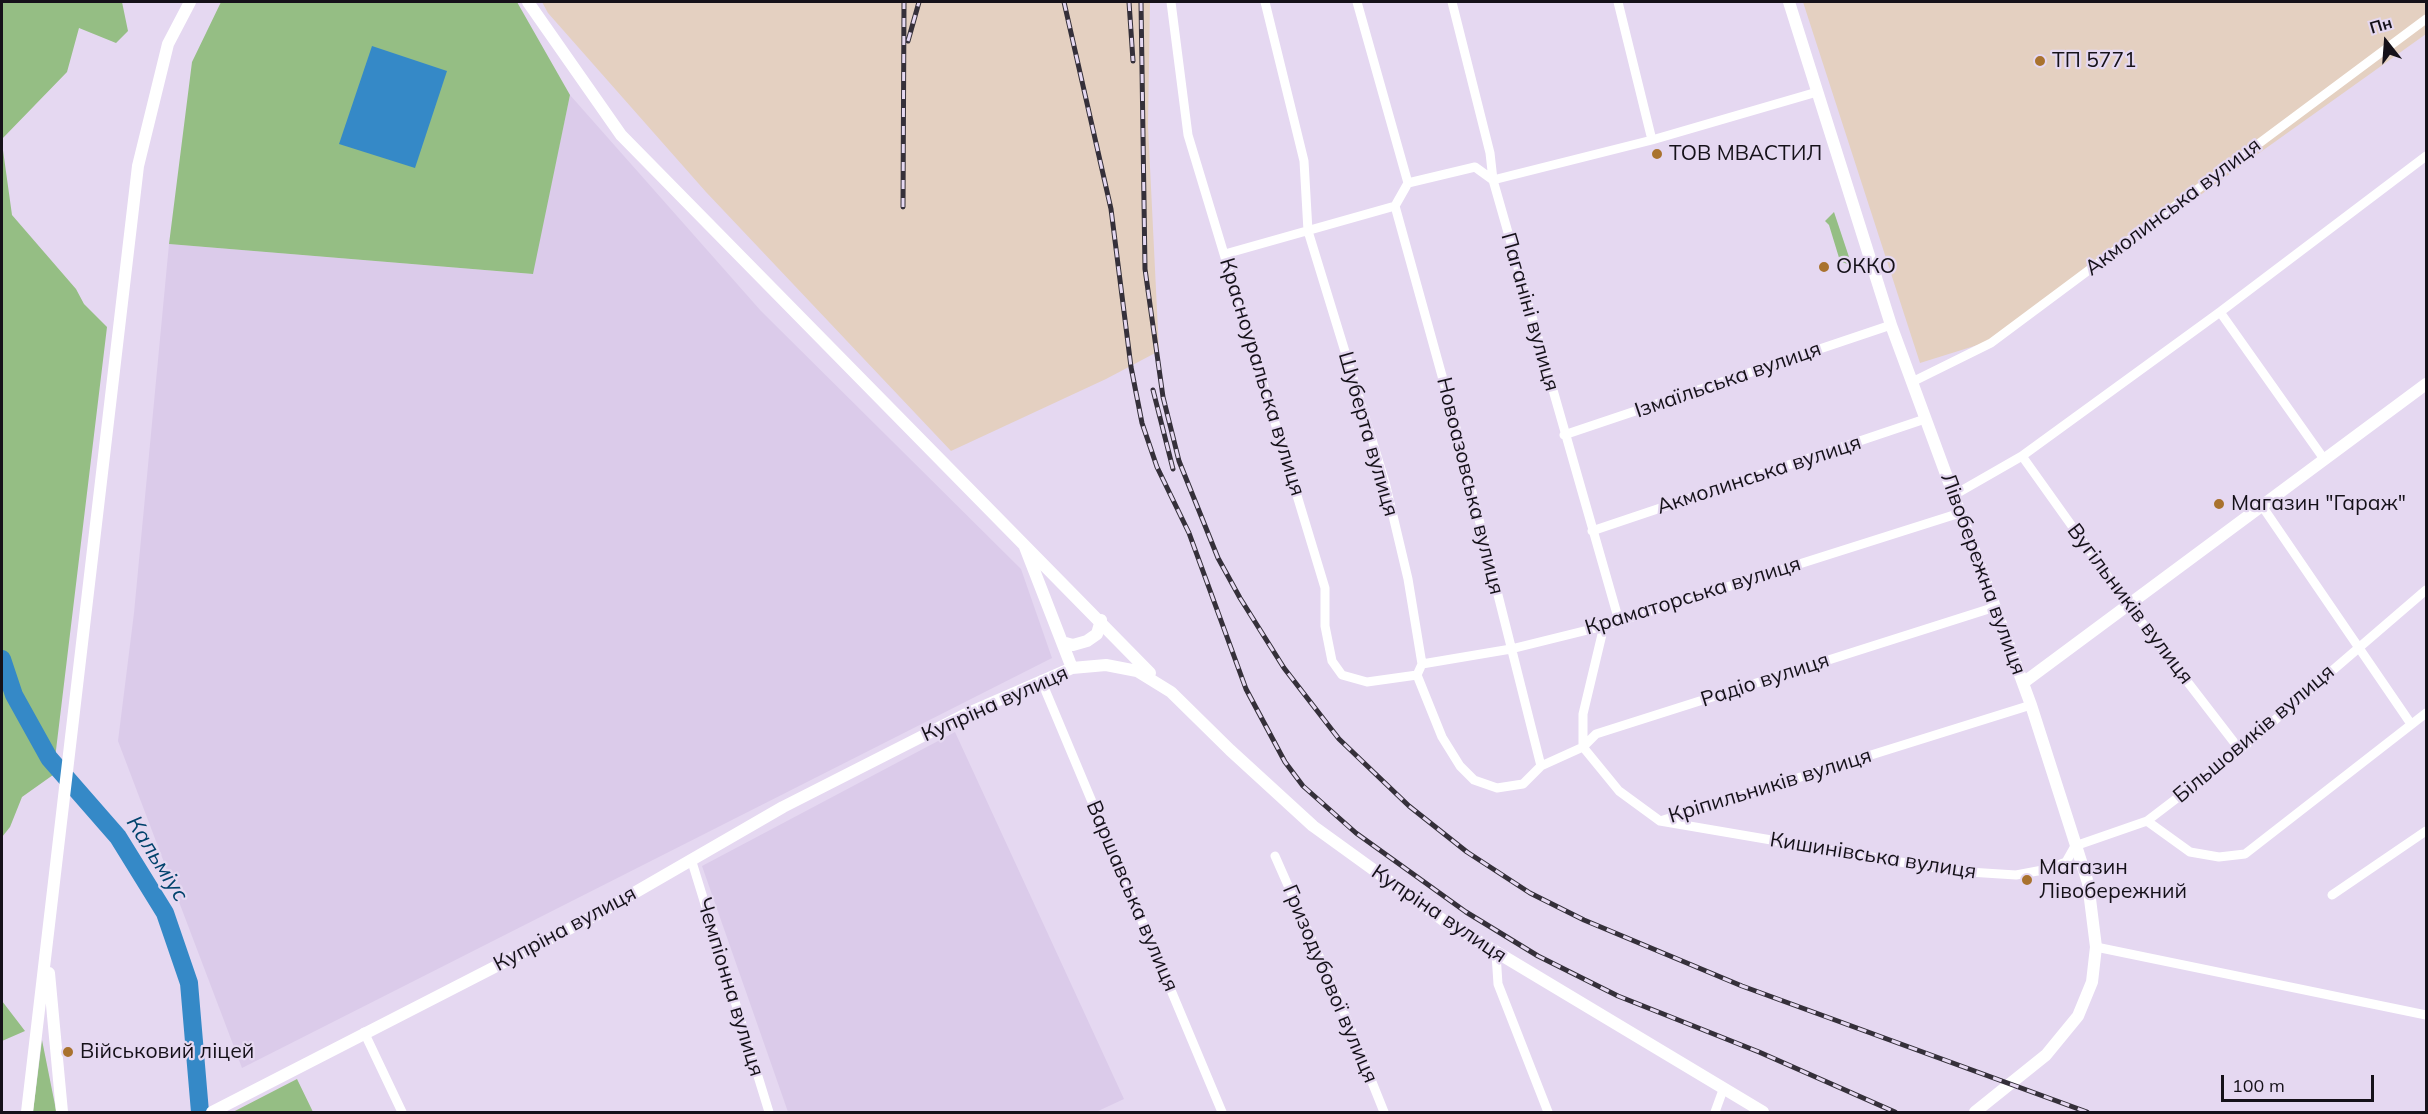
<!DOCTYPE html>
<html>
<head>
<meta charset="utf-8">
<style>
  body { margin:0 }
  #map { position:relative; width:2428px; height:1114px; overflow:hidden; background:#e5d8f1; font-family:Mulish,sans-serif }
  canvas { display:block }
  .frame { position:absolute; inset:0; border:3px solid #151119; pointer-events:none }
  .north { position:absolute; left:2356px; top:12px; width:60px; height:60px; -webkit-text-stroke:4px #e5d8f1; paint-order:stroke; rotate:343deg; font-size:16px; font-weight:700; line-height:24px; text-align:center; color:#151119 }
  .north::after { content:''; display:block; margin:auto; width:21px; height:27px; background:#151119; clip-path:polygon(50% 0,100% 100%,50% 72%,0 100%) }
  .scale { position:absolute; left:2221px; top:1075px; width:153px; height:27px; box-sizing:border-box; border:3px solid #151119; border-top:0; padding-left:8px; font-size:18px; line-height:21px; white-space:nowrap; color:#151119; -webkit-text-stroke:4px #e5d8f1; paint-order:stroke }
</style>
</head>
<body>
<div id="map">
<canvas width="2428" height="1114"></canvas>
<div class="frame"></div>
<div class="north">Пн</div>
<div class="scale">100 m</div>
</div>
<script>
const g = document.querySelector('canvas').getContext('2d');
g.lineJoin = 'round';
function fillPath(path, color) { g.fillStyle = color; g.fill(path, 'evenodd'); }
const shape = rows => new Path2D(rows.map(r => 'M' + r).join(''));
function strokePath(path, color, width, dash) { g.strokeStyle = color; g.lineWidth = width; g.lineCap = dash ? 'butt' : 'round'; g.setLineDash(dash || []); g.stroke(path); }
function write(font, color, halo, rows, align = 'center') {
  g.font = font + ' Mulish,sans-serif'; g.lineWidth = 4.5; g.setLineDash([]); g.textBaseline = 'middle'; g.strokeStyle = halo; g.fillStyle = color; for (const [text, x, y, turn = 0] of rows) {
    g.save(); g.translate(x, y); g.rotate((+turn || 0) * Math.PI / 180); g.textAlign = isNaN(turn) ? turn : align; if (halo) g.strokeText(text, 0, 0); g.fillText(text, 0, 0); g.restore();
  }
}
fillPath(shape([
  [570,95,761,311,1021,569,1052,658,242,1068,118,741,134,613,169,244,532,274],
  [955,732,1124,1099,1096,1112,788,1112,702,866]
]), '#dbcbea');
fillPath(shape([
  [542,2,1150,2,1148,126,1159,351,1106,379,951,451,706,192,548,13],
  [1803,2,2426,2,2426,34,2000,338,1920,363]
]), '#e4d0c1');
fillPath(shape([
  [2,2,122,2,128,31,116,43,79,28,67,72,2,139],
  [221,2,517,2,570,95,533,274,169,244,192,62],
  [2,143,12,215,76,289,84,304,107,327,53,775,22,797,10,827,2,837],
  [1834,212,1852,266,1840,261,1829,225,1825,221],
  [2,1001,25,1031,2,1041],
  [42,1040,56,1110,56,1112,33,1112],
  [297,1079,313,1112,233,1112]
]), '#95be84');
fillPath(shape([
  [372,46,447,71,415,168,339,144]
]), '#3589c7');
strokePath(shape([
  [2,659,14,695,49,758,118,837,165,913,189,983,200,1112]
]), '#3589c7', 18);
strokePath(shape([
  [1171,2,1188,135,1325,588,1325,626,1332,661,1342,675,1367,682,1417,675],
  [1265,2,1304,161,1308,231,1385,482,1408,579,1422,664,1417,675,1442,737,1460,766,1474,780,1497,788,1523,784,1541,766,1583,747,1596,734,1995,607],
  [1357,2,1408,183],
  [1452,2,1490,153,1493,180,1619,621],
  [1618,2,1652,140],
  [1395,206,1452,412,1541,766],
  [1225,254,1395,206,1408,183,1475,167,1493,180,1652,140,1817,92],
  [2220,312,2324,459],
  [1912,382,1991,343,2426,19],
  [1564,435,1891,325],
  [2022,456,2129,606,2240,750],
  [1954,495,2022,456,2220,312,2426,156],
  [2262,506,2411,724],
  [1592,531,1925,419],
  [1604,626,1583,714,1583,747,1619,791,1660,821,2031,705],
  [1422,664,1511,649,1604,626,1960,513],
  [1041,680,1222,1112],
  [1660,821,1953,871,2016,875,2048,869,2066,862,2075,846,2147,821,2240,750,2426,590],
  [2147,821,2190,852,2219,857,2245,854,2426,713],
  [1275,856,1346,1017,1384,1112],
  [692,862,769,1112],
  [2332,895,2426,831],
  [2096,947,2426,1015],
  [1496,954,1498,984,1548,1112],
  [364,1032,402,1112],
  [1715,1112,1723,1090]
]), '#fff', 9);
strokePath(shape([
  [528,2,621,135,1150,673],
  [1789,2,1891,325,2031,705,2088,883,2096,947,2092,982,2078,1016,2046,1055,1975,1112],
  [1025,547,1072,668],
  [1062,642,1073,645,1087,641,1097,634,1101,620],
  [2023,683,2426,384],
  [49,973,62,1112],
  [27,1112,138,166,168,44,190,2],
  [212,1112,596,915,783,807,964,715,1072,668,1106,665,1137,671,1171,692,1230,750,1313,826,1443,920,1763,1112]
]), '#fff', 12);
const rail = shape([
  [1064,2,1111,209,1131,367,1142,423,1157,467,1189,533,1246,689,1285,762,1303,786,1356,833,1466,912,1538,956,1618,996,1759,1052,1895,1112],
  [1129,2,1133,61],
  [1141,2,1145,269,1163,397,1179,461,1218,558,1240,598,1284,668,1339,739,1409,806,1467,852,1530,893,1584,920,1742,986,2087,1112],
  [908,41,919,2],
  [903,207,904,2],
  [1153,390,1173,469]
]);
strokePath(rail, '#35303a', 5);
strokePath(rail, '#e5d8f1', 3, [9]);
for (const [x, y, r, color] of [
  [2040,61,6,"#a9722e"],
  [1657,154,6,"#a9722e"],
  [1824,267,6,"#a9722e"],
  [2219,504,6,"#a9722e"],
  [2027,880,6,"#a9722e"],
  [68,1052,6,"#a9722e"]
]) { const dot = new Path2D(); dot.arc(x, y, r, 0, 2 * Math.PI); g.fillStyle = color; g.fill(dot); strokePath(dot, '#e5d8f1', 2); }
write('21px', '#151119', '#e5d8f1', [
  ["ТП 5771",2052,61],
  ["ТОВ МВАСТИЛ",1669,154],
  ["ОККО",1836,267],
  ["Магазин \"Гараж\"",2231,504],
  ["Магазин",2039,868],
  ["Лівобережний",2039,892],
  ["Військовий ліцей",80,1052]
], 'left');
write('21px', '#151119', '#e5d8f1', [
  ["Акмолинська вулиця",2173,207,-37],
  ["Паганіні вулиця",1530,312,74],
  ["Красноуральска вулиця",1262,377,73],
  ["Ізмаїльська вулиця",1728,380,-19],
  ["Шуберта вулиця",1368,434,74],
  ["Акмолинська вулиця",1759,475,-18],
  ["Новоазовська вулиця",1470,486,76],
  ["Лівобережна вулиця",1983,574,70],
  ["Краматорська вулиця",1693,596,-17],
  ["Вугільників вулиця",2130,604,53],
  ["Радіо вулиця",1765,680,-18],
  ["Купріна вулиця",995,704,-24],
  ["Більшовиків вулиця",2254,734,-40],
  ["Кріпильників вулиця",1770,786,-17],
  ["Кишинівська вулиця",1873,856,9],
  ["Варшавська вулиця",1132,896,67],
  ["Купріна вулиця",1439,914,34],
  ["Купріна вулиця",565,929,-28],
  ["Гризодубової вулиця",1330,984,67],
  ["Чемпіонна вулиця",730,987,73]
]);
write('italic 22px', '#00426c', '#e5d8f1', [
  ["Кальміус",157,859,58]
]);
</script>
</body>
</html>
